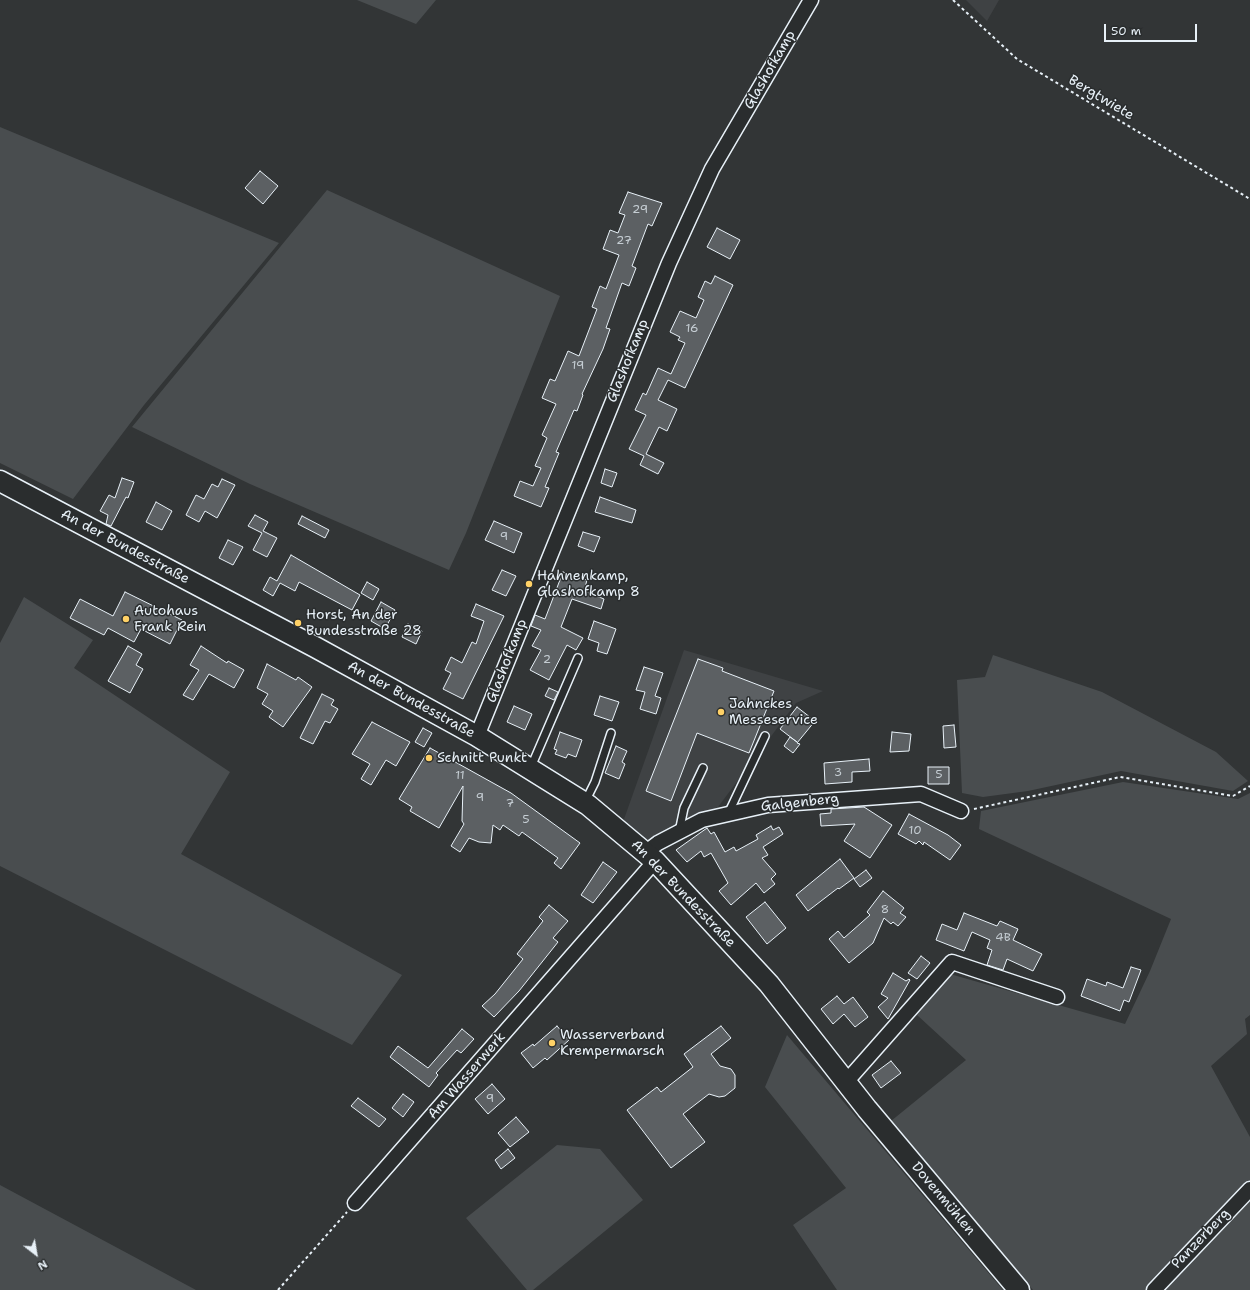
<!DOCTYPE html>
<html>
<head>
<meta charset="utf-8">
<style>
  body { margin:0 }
  #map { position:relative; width:1250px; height:1290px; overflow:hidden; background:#323536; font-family:"Shantell Sans",sans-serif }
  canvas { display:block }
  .north { position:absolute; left:16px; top:1234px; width:40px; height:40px; -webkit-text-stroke:3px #2a2d2e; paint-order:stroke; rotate:149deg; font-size:11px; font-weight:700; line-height:16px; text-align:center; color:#e8f1f8 }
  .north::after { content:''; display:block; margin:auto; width:14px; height:18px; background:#e8f1f8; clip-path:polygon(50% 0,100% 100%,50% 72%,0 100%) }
  .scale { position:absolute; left:1104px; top:24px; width:93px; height:18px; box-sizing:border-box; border:2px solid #e8f1f8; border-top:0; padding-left:5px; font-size:12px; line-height:14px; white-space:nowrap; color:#e8f1f8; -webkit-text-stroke:3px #2a2d2e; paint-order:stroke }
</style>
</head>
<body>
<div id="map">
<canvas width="1250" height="1290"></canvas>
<div class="north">N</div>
<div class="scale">50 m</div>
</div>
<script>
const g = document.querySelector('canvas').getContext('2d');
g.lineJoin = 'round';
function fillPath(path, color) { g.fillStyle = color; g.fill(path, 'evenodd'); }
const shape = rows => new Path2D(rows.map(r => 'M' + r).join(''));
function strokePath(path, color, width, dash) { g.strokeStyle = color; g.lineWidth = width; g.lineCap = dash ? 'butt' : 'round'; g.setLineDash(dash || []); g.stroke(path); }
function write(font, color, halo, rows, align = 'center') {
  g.font = font + ' "Shantell Sans",sans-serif'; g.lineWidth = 3; g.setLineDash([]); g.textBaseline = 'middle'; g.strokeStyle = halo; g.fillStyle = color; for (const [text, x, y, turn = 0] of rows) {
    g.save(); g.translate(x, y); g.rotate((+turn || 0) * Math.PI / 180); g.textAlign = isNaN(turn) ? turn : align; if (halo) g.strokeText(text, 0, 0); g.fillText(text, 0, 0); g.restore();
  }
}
fillPath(shape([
  [966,0,999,0,987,21],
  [684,650,823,691,796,703,712,815,700,818,646,841,623,822]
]), '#3f4244');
fillPath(shape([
  [357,0,436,0,416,24],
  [0,127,279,243,144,405,73,499,0,463],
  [327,190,560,296,466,533,449,570,250,484,132,427],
  [24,597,93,640,74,668,230,772,181,854,402,975,352,1045,0,866,0,643],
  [993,655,1102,692,1216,752,1248,781,1233,791,1121,771,1028,791,983,797,962,793,957,680,985,677],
  [1123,782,1238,799,1250,793,1250,1015,1245,1019,1247,1034,1211,1066,1250,1137,1250,1184,1149,1290,1033,1290,891,1121,966,1060,917,1015,950,974,1125,1024,1150,971,1171,919,979,829,981,811],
  [787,1035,1003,1290,837,1290,793,1225,846,1188,765,1087],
  [557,1145,600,1149,643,1200,533,1290,527,1290,466,1218],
  [0,1185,196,1290,0,1290],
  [1250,1201,1250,1290,1160,1290,1184,1262]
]), '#494d4f');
const building = shape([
  [260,171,278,186,263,204,245,188,260,171],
  [628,192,662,203,652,226,648,224,632,266,636,268,629,286,622,283,606,328,610,329,603,349,582,394,583,395,577,411,574,410,556,452,559,453,545,487,549,488,541,507,514,496,520,481,533,486,541,468,535,466,547,438,542,435,556,404,542,398,550,379,555,381,568,351,579,356,597,309,592,307,600,286,606,289,619,255,603,249,610,230,618,233,625,215,619,213,628,192],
  [717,228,740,240,730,259,707,247,717,228],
  [715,276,733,285,685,388,668,380,658,400,677,409,667,431,659,427,646,454,664,463,658,474,640,465,644,456,629,449,646,415,635,410,643,393,646,395,658,368,671,374,685,343,678,340,680,337,670,332,680,311,696,318,704,300,698,297,705,281,711,284,715,276],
  [605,469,617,473,612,487,601,483,605,469],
  [122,478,134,482,128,498,126,497,111,526,106,524,108,515,100,511,109,495,115,498,122,478],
  [222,479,235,485,217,518,205,511,199,522,186,515,196,495,204,499,212,484,218,487,222,479],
  [600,497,636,510,632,523,595,512,600,497],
  [156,502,172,511,162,530,146,522,156,502],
  [255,515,268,522,263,531,277,538,267,557,253,550,262,533,248,526,255,515],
  [302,516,329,530,325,538,298,524,302,516],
  [494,521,522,533,514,553,485,540,494,521],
  [583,532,600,537,594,552,578,546,583,532],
  [228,540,243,547,233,565,219,558,228,540],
  [291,555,360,595,352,610,299,582,295,591,280,583,273,596,263,590,270,577,277,581,291,555],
  [502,570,516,576,506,596,492,590,502,570],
  [563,572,587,580,584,591,604,599,601,609,572,599,561,627,583,638,576,650,567,645,549,680,530,670,541,650,532,646,541,630,531,626,535,615,545,619,563,572],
  [367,582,379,589,373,600,361,593,367,582],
  [125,592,182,620,170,644,141,629,134,642,108,628,104,635,70,618,80,599,113,616,125,592],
  [381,602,395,610,385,629,371,621,381,602],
  [476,604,504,616,463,699,443,689,451,673,445,670,451,657,462,663,472,642,476,644,484,621,471,616,476,604],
  [594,621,616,629,607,654,597,651,599,643,588,639,594,621],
  [408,624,422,631,416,644,402,637,408,624],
  [128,646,142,654,136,665,143,669,130,693,108,681,128,646],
  [201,646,227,663,228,661,244,670,234,688,209,674,193,700,183,695,199,670,190,665,201,646],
  [698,659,723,668,722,671,774,691,749,753,697,733,671,801,646,791,698,659],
  [267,664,296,680,298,677,312,687,283,727,269,717,273,711,262,704,268,694,257,688,267,664],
  [644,667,663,673,655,696,661,698,656,714,640,709,645,692,636,690,644,667],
  [549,688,558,692,554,700,545,696,549,688],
  [322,694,334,700,331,705,338,709,330,723,325,721,313,744,300,738,322,694],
  [600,696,619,702,612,721,594,715,600,696],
  [514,706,532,714,525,730,507,722,514,706],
  [797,707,815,721,797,743,800,744,793,753,784,746,790,737,797,742,780,729,797,707],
  [372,722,410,742,396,766,386,760,371,785,361,779,370,764,352,754,372,722],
  [954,725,956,747,944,748,943,726,954,725],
  [423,728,432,733,424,747,415,742,423,728],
  [560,732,582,740,576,757,568,754,566,758,555,754,557,750,554,749,560,732],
  [892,732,911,734,909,751,890,752,892,732],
  [616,746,627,751,622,762,625,764,619,779,605,773,616,746],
  [430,748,511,793,580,843,561,869,554,863,558,858,522,832,519,836,503,825,500,830,493,825,491,843,479,842,469,838,460,852,451,846,464,824,462,821,463,786,439,828,410,811,412,807,399,799,430,748],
  [869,759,870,771,852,772,852,782,825,784,824,763,869,759],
  [928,767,949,767,949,784,928,784,928,767],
  [864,807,892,825,870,858,844,841,855,824,821,826,820,814,831,813,831,809,864,807],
  [909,814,948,835,961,845,950,860,924,842,923,845,919,841,916,844,898,834,909,814],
  [771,826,773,830,779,827,783,834,763,847,768,855,762,858,776,874,771,879,775,884,764,893,756,883,731,905,719,891,728,883,711,853,704,857,701,851,687,862,676,850,707,828,711,834,714,832,725,852,734,847,736,851,758,839,756,835,771,826],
  [840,859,854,878,839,889,838,888,808,911,796,895,840,859],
  [603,862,617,872,593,903,581,895,603,862],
  [866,870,872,878,860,887,854,879,866,870],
  [883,891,904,908,900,913,906,917,898,926,893,922,891,924,884,918,873,943,849,963,829,939,838,931,844,938,870,915,867,912,883,891],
  [765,902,786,928,767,944,746,917,765,902],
  [549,905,568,921,553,938,558,942,519,991,494,1017,482,1006,495,994,523,959,517,954,543,921,539,917,549,905],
  [964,913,997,926,1000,921,1018,929,1013,940,1042,954,1033,971,1007,959,1003,970,987,965,992,950,987,948,990,940,972,932,964,951,936,940,942,924,957,930,964,913],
  [921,956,930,963,917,979,908,973,921,956],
  [1131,967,1141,970,1129,1002,1124,1000,1120,1011,1081,996,1087,979,1106,986,1107,982,1123,988,1131,967],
  [893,973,906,981,909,979,910,980,888,1019,878,1007,888,998,881,994,893,973],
  [837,996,844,1004,853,997,868,1017,855,1027,844,1014,833,1024,821,1009,837,996],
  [557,1026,569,1040,547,1060,545,1058,533,1068,521,1053,533,1044,534,1046,557,1026],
  [721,1026,731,1038,711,1054,720,1066,731,1069,735,1075,735,1088,725,1096,719,1097,709,1094,683,1114,705,1142,671,1168,627,1110,657,1087,661,1092,693,1067,684,1054,721,1026],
  [462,1029,474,1039,461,1053,457,1050,436,1073,438,1075,429,1087,390,1057,398,1046,428,1068,462,1029],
  [891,1061,901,1073,881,1088,872,1075,891,1061],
  [492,1084,505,1099,488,1114,475,1099,492,1084],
  [403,1094,414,1102,403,1117,392,1108,403,1094],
  [358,1098,386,1119,379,1127,351,1106,358,1098],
  [516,1117,529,1132,510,1147,498,1133,516,1117],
  [508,1149,515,1158,501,1169,495,1160,508,1149]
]);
fillPath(building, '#5c6063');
strokePath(building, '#e8f1f8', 1);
const service = shape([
  [531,767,578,658],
  [585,802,595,782,611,733],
  [728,814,765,736],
  [679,832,684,808,703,768]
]);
const minor = shape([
  [477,736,669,263,712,169,811,0],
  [646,852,658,843,702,820,768,805,921,794,961,811],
  [846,1082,952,962,1057,997],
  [355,1203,655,861],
  [1154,1290,1250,1189]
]);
const secondary = shape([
  [0,481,315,647,477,736,588,805,655,861,769,984,867,1109,1019,1290]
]);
strokePath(service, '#e8f1f8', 10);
strokePath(minor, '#e8f1f8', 17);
strokePath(secondary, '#e8f1f8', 23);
strokePath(shape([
  [953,0,1017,59,1250,199],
  [974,809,1120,777,1233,796,1250,786],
  [278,1290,347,1212]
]), '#e8f1f8', 2, [3, 3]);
strokePath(service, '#2a2d2e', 7);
strokePath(minor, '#2a2d2e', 14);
strokePath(secondary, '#2a2d2e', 20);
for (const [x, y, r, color] of [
  [529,584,4,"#ffd166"],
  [126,619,4,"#ffd166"],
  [298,623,4,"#ffd166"],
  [721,712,4,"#ffd166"],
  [429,758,4,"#ffd166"],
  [552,1043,4,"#ffd166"]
]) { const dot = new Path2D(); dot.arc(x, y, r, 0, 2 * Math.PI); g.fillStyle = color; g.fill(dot); strokePath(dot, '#2a2d2e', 1.5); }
write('12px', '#c5cdd3', null, [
  ["29",640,210],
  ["27",624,241],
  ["16",692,329],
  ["19",578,366],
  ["9",504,537],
  ["2",547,660],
  ["3",838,773],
  ["5",939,775],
  ["11",460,776],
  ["9",480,798],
  ["7",510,804],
  ["5",526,820],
  ["10",915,831],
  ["8",885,910],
  ["4B",1003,938],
  ["9",490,1099]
]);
write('14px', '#e8f1f8', '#2a2d2e', [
  ["Glashofkamp",770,70,-60],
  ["Bergtwiete",1101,98,31],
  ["Glashofkamp",628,361,-68],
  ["An der Bundesstraße",125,547,28],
  ["Glashofkamp",507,661,-69],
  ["An der Bundesstraße",411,700,29],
  ["Galgenberg",800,803,-6],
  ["An der Bundesstraße",683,894,46],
  ["Am Wasserwerk",467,1076,-49],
  ["Dovenmühlen",943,1199,50],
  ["Panzerberg",1201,1239,-46]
]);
write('14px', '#e8f1f8', '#2a2d2e', [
  ["Hahnenkamp,",537,576],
  ["Glashofkamp 8",537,592],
  ["Autohaus",134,611],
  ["Frank Rein",134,627],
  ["Horst, An der",306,615],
  ["Bundesstraße 28",306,631],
  ["Jahnckes",729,704],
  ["Messeservice",729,720],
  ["Schnitt Punkt",437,758],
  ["Wasserverband",560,1035],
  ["Krempermarsch",560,1051]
], 'left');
</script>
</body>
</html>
